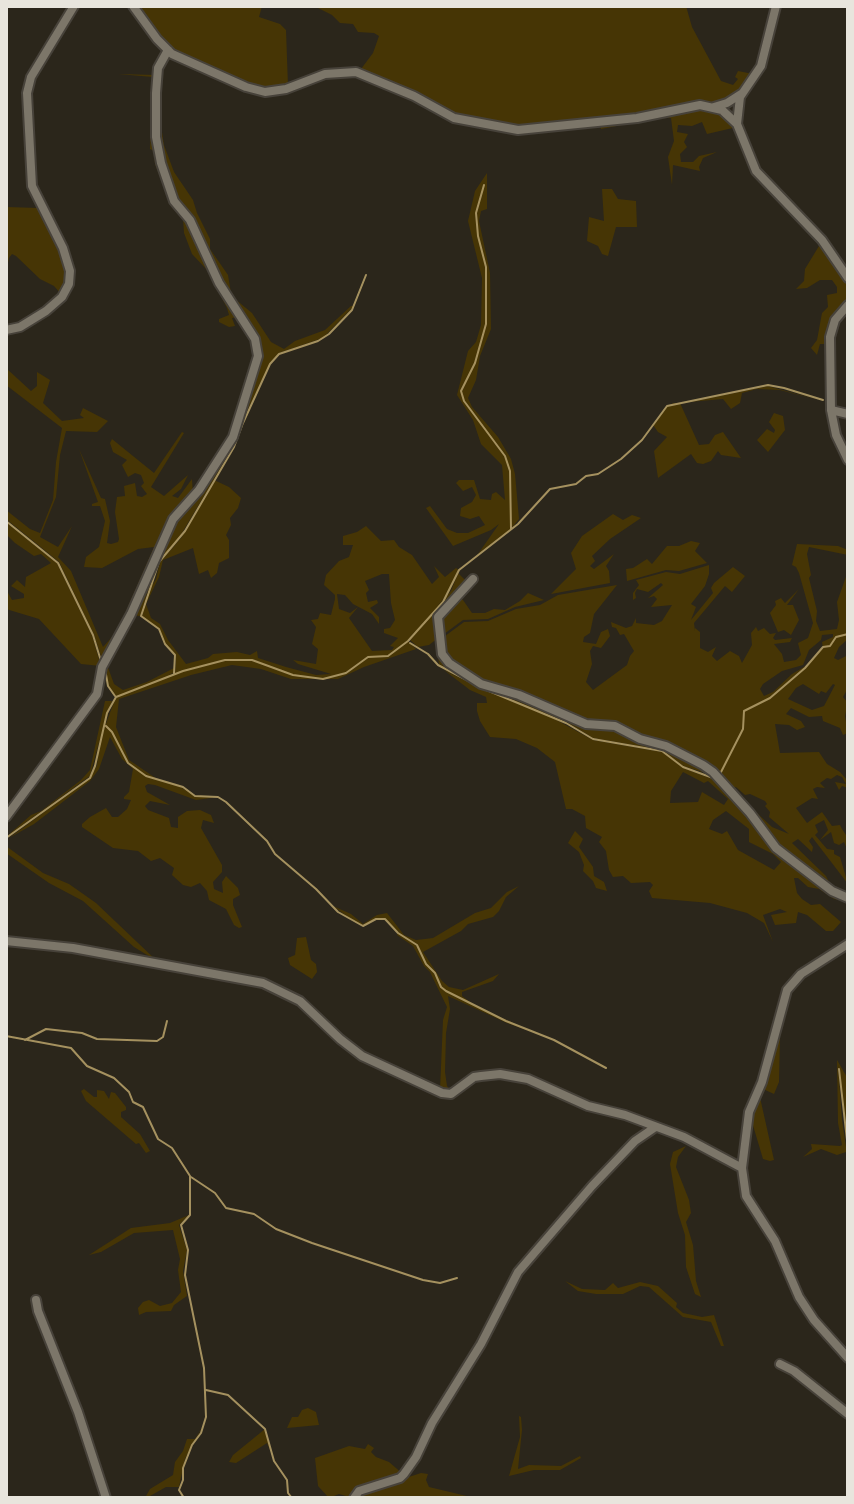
<!DOCTYPE html>
<html>
<head>
<meta charset="utf-8">
<style>
  body { margin:0 }
  #map { position:relative; width:854px; height:1504px; overflow:hidden; background:#2b261b; font-family:Georgia,serif }
  canvas { display:block }
  .frame { position:absolute; inset:0; border:8px solid #e8e5dd; pointer-events:none }
</style>
</head>
<body>
<div id="map">
<canvas width="854" height="1504"></canvas>
<div class="frame"></div>
</div>
<script>
const g = document.querySelector('canvas').getContext('2d');
g.lineJoin = 'round';
function fillPath(path, color) { g.fillStyle = color; g.fill(path, 'evenodd'); }
const shape = rows => new Path2D(rows.map(r => 'M' + r).join(''));
function strokePath(path, color, width, dash) { g.strokeStyle = color; g.lineWidth = width; g.lineCap = dash ? 'butt' : 'round'; g.setLineDash(dash || []); g.stroke(path); }
fillPath(shape([
  [136,6,262,6,259,17,280,24,286,30,288,86,274,90,255,88,173,52],
  [314,6,686,6,692,27,721,81,733,85,738,79,735,77,738,71,753,74,737,94,713,105,518,128,455,116,364,73,325,72,335,68,361,69,373,53,379,36,374,33,358,32,353,24,340,23,332,15],
  [118,74,156,75,160,163,239,317,232,318,235,326,229,327,219,322,219,319,229,315,227,308,208,271,192,254,184,233,183,218,166,192,155,164,154,151,150,149,153,77],
  [159,74,161,77,160,119,164,145,174,172,193,200,197,213,210,239,210,249,228,275,231,293,235,299,252,313,271,342,284,349,295,341,325,330,351,306,354,306,323,338,279,353,270,363,242,422,234,446,179,538,159,562,140,616,132,615,174,520,230,446,260,357,239,313,176,200,157,137],
  [713,108,737,127,707,134,702,122,692,126,678,125,677,132,688,134,684,142,687,147,680,154,681,162,693,162,699,156,717,152,703,158,699,167,700,171,673,165,672,185,668,157,674,141,671,118,663,117,601,129,599,123,679,109],
  [487,173,487,209,481,211,479,221,490,273,491,329,480,356,476,380,468,398,472,407,498,437,511,459,515,474,519,519,511,529,478,554,499,524,491,530,453,546,426,508,430,506,447,529,457,533,468,533,485,525,479,516,470,519,460,516,461,508,472,502,476,495,472,487,463,491,456,483,459,480,474,480,480,499,491,500,492,494,496,492,505,500,502,465,481,444,473,420,457,395,468,351,476,342,481,325,482,278,468,221,475,191],
  [602,189,612,189,618,199,636,201,637,227,616,227,608,256,602,254,598,246,587,241,589,217,604,221],
  [6,207,39,208,58,240,68,277,62,295,54,286,40,279,16,256,12,254,9,258,6,272],
  [822,241,848,280,848,303,841,312,829,344,820,344,817,355,811,348,817,340,822,313,828,307,827,295,837,293,837,287,832,280,820,280,807,288,796,289,804,281,805,269],
  [6,368,31,391,37,386,37,372,50,380,43,403,62,421,84,418,80,415,83,408,108,421,97,432,66,431,60,455,56,497,40,537,58,547,72,526,58,557,71,571,103,647,113,636,116,639,103,662,94,635,59,562,6,519,6,510,30,529,40,533,53,500,56,462,62,428,6,385],
  [768,386,822,401,780,390,757,389,742,393,740,403,731,409,723,399,689,402],
  [674,403,680,403,699,445,709,444,715,435,723,432,741,458,721,455,718,451,711,461,703,464,697,463,691,454,658,478,654,451,667,437,658,432,653,425,667,406],
  [774,413,783,416,785,430,768,452,757,440,767,429,774,433,775,430,769,422],
  [182,432,184,433,151,487,164,496,188,475,181,489,172,496,178,498,192,479,193,496,180,510,122,628,120,625,154,547,138,549,102,568,84,567,86,557,99,547,105,521,100,506,92,506,92,504,98,502,79,449,101,498,105,499,110,521,107,543,111,544,118,542,119,539,115,512,117,497,125,496,124,486,135,483,137,496,142,497,147,494,141,486,144,483,141,475,135,473,128,477,122,465,127,460,113,452,110,443,112,439,154,473],
  [214,480,229,487,241,498,238,508,230,518,231,525,226,535,229,540,229,558,219,563,217,573,211,578,208,570,199,574,193,548,163,560,159,577,146,604,151,618,160,624,168,640,186,664,208,658,213,654,237,652,250,655,257,651,258,658,286,667,316,675,331,674,298,664,293,660,316,664,318,649,312,644,316,627,311,620,318,619,320,613,331,615,335,599,335,595,324,585,326,575,339,561,349,557,353,545,343,545,343,536,357,532,366,526,381,541,394,540,399,547,412,555,432,584,439,577,434,566,445,577,456,568,459,570,450,591,435,609,451,591,458,573,466,581,444,606,438,638,429,645,418,647,410,640,415,631,408,641,416,649,364,667,338,679,291,679,261,669,232,665,191,675,119,699,116,727,129,760,157,779,176,784,195,796,218,797,196,800,155,785,148,784,145,786,147,792,170,805,150,801,145,806,148,810,169,818,171,827,178,828,178,817,187,811,200,810,211,815,214,823,203,820,201,828,222,865,222,872,213,882,214,889,223,893,222,882,226,876,238,888,240,895,233,899,233,905,242,927,239,928,234,925,226,909,209,900,207,891,200,883,191,887,183,885,172,875,174,868,160,858,151,861,138,851,113,848,82,827,82,824,90,817,106,808,112,817,118,817,127,809,131,800,124,799,124,797,129,792,133,769,122,759,110,737,99,769,90,781,34,824,9,838,90,778,97,765,100,739,90,776,6,837,31,815,41,811,81,780,90,770,105,701,112,701,103,732,115,699,119,696,116,696,109,686,104,667,106,662,114,684,123,690,147,682,174,668,173,673,169,675,175,674,176,655,165,644,159,629,142,616,147,593,156,579,160,562,181,538],
  [382,574,389,574,391,603,395,620,390,628,384,629,384,633,398,638,390,646,394,647,392,650,372,651,349,618,358,607,350,613,339,609,337,594,345,595,353,604,372,614,379,624,379,617,370,608,378,603,377,600,368,602,366,593,369,590,365,581],
  [613,514,623,520,632,515,641,518,610,539,592,556,595,561,590,566,594,569,614,554,606,566,609,571,610,583,551,594,576,569,571,553,582,536],
  [6,522,57,563,92,635,101,666,81,664,39,619,6,609,6,589,12,600,24,598,24,594,11,586,17,580,25,587,26,577,51,563,41,554,34,556,15,543,6,534],
  [691,541,700,543,695,551,707,563,679,571,666,570,627,581,626,569,633,568,647,559,652,564,667,546,679,546],
  [797,544,838,546,848,550,848,555,809,547,807,554,811,575,809,578,817,611,816,621,820,631,837,629,839,620,837,602,847,574,848,577,848,639,839,647,834,658,838,660,848,655,848,688,843,697,848,703,845,716,848,733,843,735,840,728,823,721,822,716,809,717,791,708,786,714,801,721,805,727,797,730,789,725,775,724,780,753,819,752,827,764,840,772,848,781,848,788,842,786,839,790,835,782,846,784,842,777,837,775,831,779,827,778,820,783,825,788,817,787,813,789,818,799,812,798,796,808,807,823,822,812,832,826,840,825,842,829,848,838,848,851,844,842,839,845,834,843,831,832,820,840,828,830,824,820,815,825,818,832,815,835,827,849,834,850,834,854,840,857,848,884,812,837,809,841,813,847,812,852,798,839,792,843,826,876,830,884,848,892,848,897,777,847,719,777,629,731,586,723,482,683,443,654,441,639,464,622,488,621,516,609,540,605,558,595,617,585,594,614,590,633,584,637,583,642,596,644,601,632,608,629,610,636,601,648,593,646,590,651,592,664,586,682,593,690,627,665,630,656,634,651,624,634,620,635,616,628,612,627,611,622,626,628,632,626,636,618,636,623,654,625,662,621,672,605,651,607,657,599,654,596,648,598,663,585,661,583,648,592,637,589,635,593,636,598,633,600,633,593,639,585,636,580,666,572,680,574,709,565,709,574,705,586,691,604,696,607,691,620,713,593,711,588,714,583,733,567,745,576,732,592,725,586,694,623,695,631,695,628,700,632,700,648,708,652,716,647,712,656,717,661,730,651,739,656,742,663,752,645,751,633,756,627,758,631,764,628,770,634,776,633,773,638,775,640,792,638,790,642,774,644,782,654,784,662,796,660,801,655,798,643,808,638,813,623,799,573,796,567,792,565],
  [833,634,833,637,822,642,823,648,809,664,792,674,773,692,764,696,760,689,763,684,782,671,803,665,809,650,821,640,822,635],
  [803,684,819,694,821,691,826,693,833,684,835,685,824,706,812,710,788,699,796,688],
  [736,787,745,795,750,794,765,801,767,804,765,806,770,812,769,817,789,834,772,827,745,802,734,788],
  [799,589,787,605,793,605,799,620,791,635,784,630,778,632,770,613,776,605,775,601,781,598,785,603],
  [528,593,544,600,515,607,488,619,463,620,440,637,439,617,457,597,463,600,472,613,485,613,494,609,505,610,520,601],
  [437,650,449,665,561,717,611,728,663,747,715,776,683,766,662,750,593,738,567,722,542,712,593,740,662,752,686,769,712,779,715,778,752,818,766,840,848,899,848,902,834,899,819,889,808,887,798,878,794,878,797,893,802,899,811,905,820,904,841,922,833,931,826,931,807,915,798,912,796,923,775,925,771,915,787,912,780,909,763,915,773,942,764,923,747,913,710,903,652,898,649,891,653,885,650,882,631,883,623,876,613,877,609,870,606,851,599,842,602,837,586,828,585,816,572,809,566,809,555,762,537,748,516,739,490,737,480,721,477,711,477,703,487,703,486,697,470,690,444,670,476,686,538,709,468,681,439,664],
  [683,772,704,783,708,781,728,799,724,805,702,792,698,802,670,803,671,791],
  [726,811,749,829,749,842,773,854,781,862,774,870,738,850,727,831,722,834,709,829,713,820],
  [575,831,583,839,579,847,593,867,594,876,604,882,607,891,596,888,593,881,583,871,584,865,579,852,568,843],
  [6,846,43,873,69,884,96,903,157,961,134,947,83,901,49,883,6,853],
  [519,886,506,897,499,911,493,917,468,924,461,931,423,952,442,981,449,987,463,990,499,974,493,981,462,992,462,996,474,1005,535,1033,507,1023,448,996,450,1009,446,1033,445,1072,447,1086,451,1091,440,1090,443,1020,447,1007,430,972,424,966,413,946,397,935,398,932,386,919,376,919,363,925,356,923,333,906,351,914,363,924,377,915,387,913,404,935,416,940,425,939,433,938,475,913,491,908,507,892],
  [306,937,311,960,316,964,317,972,312,979,290,965,288,958,295,955,297,938],
  [792,988,780,1036,779,1082,774,1094,761,1088,786,1000],
  [837,1060,848,1079,848,1146,838,1065,842,1120,848,1160,846,1152,837,1155,821,1149,803,1157,812,1149,811,1144,840,1146,842,1145,838,1123],
  [84,1089,94,1097,97,1097,97,1090,104,1091,109,1099,111,1092,115,1093,126,1107,126,1110,121,1112,121,1117,140,1134,150,1151,146,1153,139,1143,136,1144,86,1101,81,1091],
  [759,1093,774,1160,770,1161,763,1159,749,1112],
  [686,1146,678,1157,676,1167,689,1200,691,1213,686,1222,693,1245,696,1281,701,1297,695,1294,686,1267,685,1235,678,1213,670,1164,673,1152],
  [189,1215,179,1225,187,1250,183,1271,187,1296,174,1305,171,1311,146,1312,139,1315,138,1308,143,1302,149,1300,160,1306,172,1303,181,1292,178,1270,180,1259,173,1230,134,1233,101,1252,89,1255,131,1228,170,1223],
  [565,1281,582,1289,605,1290,613,1283,618,1288,640,1282,658,1286,677,1303,676,1307,683,1313,702,1317,714,1315,724,1346,721,1346,711,1322,683,1317,649,1287,640,1286,623,1294,596,1294,578,1291],
  [308,1408,316,1412,319,1425,287,1428,292,1417,298,1417,302,1410],
  [519,1416,521,1417,522,1430,518,1469,529,1465,561,1466,580,1456,581,1458,560,1470,534,1470,509,1476,520,1437],
  [203,1426,185,1459,179,1487,166,1487,150,1496,146,1496,150,1489,173,1475,175,1462,183,1451,187,1439,195,1439],
  [265,1429,271,1452,267,1443,236,1463,229,1462,233,1455],
  [368,1444,374,1448,371,1452,376,1457,389,1462,403,1474,353,1498,339,1494,329,1498,318,1486,315,1458,349,1446,365,1449],
  [421,1473,428,1474,426,1480,429,1487,475,1498,356,1498,360,1493]
]), '#463505');
strokePath(shape([
  [214,6,214,7],
  [484,185,476,213,478,236,486,267,486,324,475,363,461,391,464,401,505,456,510,471,511,529],
  [6,521,58,563,93,635,101,661],
  [410,643,428,654,438,665,478,686],
  [105,669,108,686,115,696],
  [174,673,175,655,165,644,159,629,141,616,159,562,185,531,234,447,243,423,270,364,279,354,318,341,329,334,352,310,366,275],
  [484,689,566,723,593,739,662,751,683,767,713,778],
  [106,726,112,732,128,763,146,776,183,787,195,796,218,797,226,802,267,841,275,854,316,889,338,912,363,926,376,919,385,919,398,933,417,945,426,964,435,973,441,987,446,991,506,1021,554,1040,606,1068],
  [720,774,743,729,744,711,770,698,805,668,823,647,830,646,836,637,848,634],
  [6,838,90,778,95,766,107,713,116,697,183,671,225,660,252,660,293,675,323,679,346,673,368,657,388,656,408,641,443,602,459,570,518,524,550,489,576,484,586,476,598,474,621,459,642,440,667,406,768,385,784,388,823,400],
  [6,1036,71,1048,87,1066,114,1078,129,1092,133,1102,143,1107,158,1139,172,1148,190,1176,190,1215,181,1225,188,1250,185,1275,204,1368,206,1417,201,1433,192,1445,183,1468,183,1480,179,1490,184,1498],
  [25,1040,46,1029,82,1033,97,1039,157,1041,163,1037,167,1021],
  [839,1069,848,1149],
  [191,1177,215,1193,226,1208,254,1214,276,1229,312,1243,423,1280,440,1283,457,1278],
  [206,1390,228,1395,265,1429,274,1461,287,1480,288,1493,292,1498]
]), '#a5915f', 2);
const minor = shape([
  [133,6,157,39,172,54,246,87,265,92,286,89,325,74,356,72,414,96,454,118,518,130,637,118,700,105,722,110,737,124,756,171,822,240,848,278],
  [714,107,727,103,741,94],
  [737,124,740,97,761,66,776,6],
  [848,305,835,320,830,337,831,410,836,435,848,460],
  [6,330,20,327,46,311,62,297,69,284,70,271,63,248,32,186,27,93,31,77,74,6],
  [831,410,848,414],
  [473,579,438,617,442,654,449,663,481,684,519,695,586,724,615,726,640,739,666,746,703,765,713,772,750,813,776,848,832,891,848,898],
  [6,817,97,694,102,667,131,614,173,519,199,490,233,437,258,356,255,339,219,283,190,220,174,201,161,163,156,137,156,93,158,68,168,50],
  [6,941,73,948,263,983,300,1001,340,1039,362,1056,442,1093,451,1094,474,1077,481,1076,500,1074,528,1079,588,1106,625,1115,684,1137,742,1168],
  [848,944,801,974,787,990,762,1082,749,1112,742,1168,746,1196,775,1241,799,1297,814,1320,848,1358],
  [36,1300,38,1311,78,1412,106,1498],
  [780,1364,794,1371,848,1414],
  [354,1498,359,1491,400,1478,404,1474,416,1457,432,1423,481,1344,518,1272,592,1186,635,1141,654,1128]
]);
strokePath(minor, '#47423a', 12);
strokePath(minor, '#7c7669', 8);
</script>
</body>
</html>
